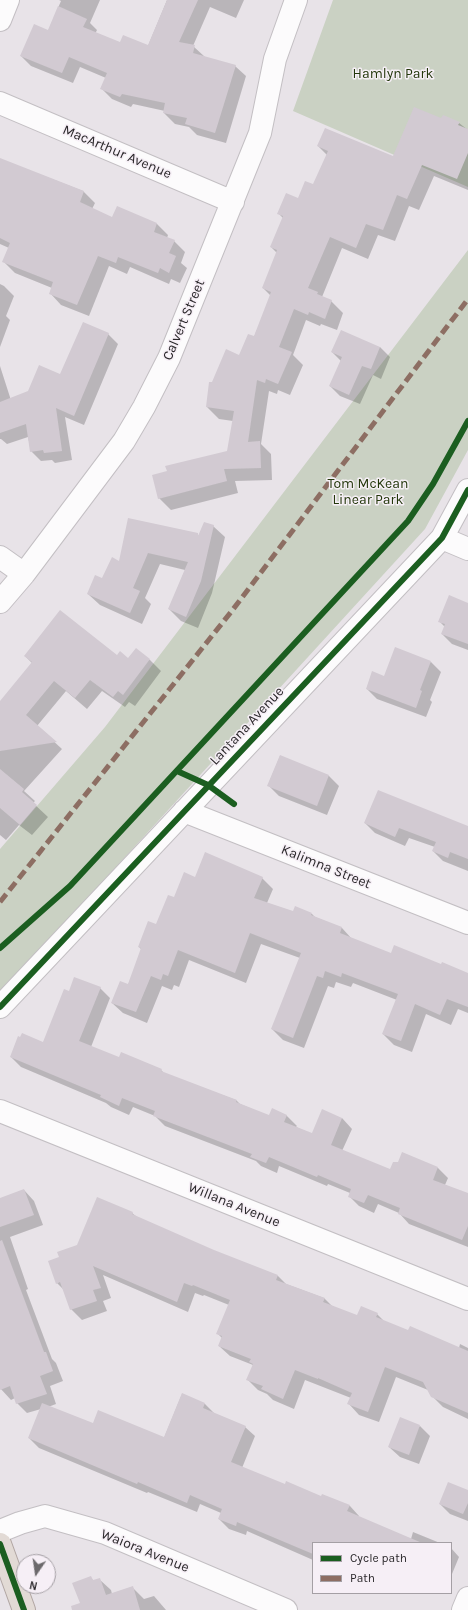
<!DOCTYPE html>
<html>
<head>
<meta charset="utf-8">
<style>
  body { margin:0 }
  #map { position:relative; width:468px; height:1610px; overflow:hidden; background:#e8e3e8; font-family:Karla,sans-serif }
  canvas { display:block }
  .legend { position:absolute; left:312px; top:1542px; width:140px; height:52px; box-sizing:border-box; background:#f6eff6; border:1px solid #a49fa4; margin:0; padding:5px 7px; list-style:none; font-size:12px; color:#2a272a }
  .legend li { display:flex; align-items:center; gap:8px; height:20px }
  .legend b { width:20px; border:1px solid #a49fa4 }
  .north { position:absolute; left:16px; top:1554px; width:40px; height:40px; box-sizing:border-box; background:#f6eff6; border:1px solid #a49fa4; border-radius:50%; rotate:193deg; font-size:11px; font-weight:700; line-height:16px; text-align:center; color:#2a272a }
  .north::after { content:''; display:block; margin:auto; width:14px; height:18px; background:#6c696c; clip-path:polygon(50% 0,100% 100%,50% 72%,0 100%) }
</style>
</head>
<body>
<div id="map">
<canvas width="468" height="1610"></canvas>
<ul class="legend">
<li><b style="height:5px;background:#1b5e20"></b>Cycle path</li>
<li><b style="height:5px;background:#8d6e63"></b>Path</li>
</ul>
<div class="north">N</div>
</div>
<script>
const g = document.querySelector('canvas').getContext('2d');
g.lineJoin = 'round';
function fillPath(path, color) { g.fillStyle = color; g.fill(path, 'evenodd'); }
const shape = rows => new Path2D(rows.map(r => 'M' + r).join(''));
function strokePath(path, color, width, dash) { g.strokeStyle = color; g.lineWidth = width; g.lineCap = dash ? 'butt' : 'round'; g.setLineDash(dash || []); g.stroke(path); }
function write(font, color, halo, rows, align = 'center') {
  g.font = font + ' Karla,sans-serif'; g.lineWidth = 3; g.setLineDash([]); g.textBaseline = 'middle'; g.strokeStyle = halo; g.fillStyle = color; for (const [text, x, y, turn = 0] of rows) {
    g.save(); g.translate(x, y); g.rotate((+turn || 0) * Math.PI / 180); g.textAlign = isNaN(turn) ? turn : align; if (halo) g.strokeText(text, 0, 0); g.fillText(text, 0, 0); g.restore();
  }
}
fillPath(shape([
  [333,0,468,0,468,187,293,111],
  [468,250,468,450,425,529,0,994,0,849,105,727]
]), '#cad1c3');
fillPath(shape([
  [59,0,100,0,90,23,97,30,95,34,120,44,148,46,167,0,244,0,236,18,210,7,193,46,205,57,235,66,246,76,226,143,197,135,189,127,175,124,164,113,165,111,133,104,131,107,112,99,101,88,106,78,80,67,73,83,31,66,21,56,48,31,61,1],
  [442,120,459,123,468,130,468,190,434,176,419,210,409,206,395,241,378,235,368,259,342,248,322,297,331,301,343,313,337,330,321,324,320,326,306,320,293,355,303,365,290,395,278,390,277,394,269,391,261,444,271,454,272,480,235,481,238,493,171,510,159,498,228,451,233,421,219,419,207,407,212,383,239,356,254,337,271,296,263,288,277,253,271,247,283,218,278,213,298,200,314,185,327,155,318,146,394,157],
  [0,159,83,191,95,203,92,209,113,218,117,208,157,224,168,235,167,238,174,241,185,252,181,263,187,268,180,283,171,279,169,284,130,267,127,274,109,266,89,316,61,305,50,293,52,288,15,273,4,262,9,248,0,244],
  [0,284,4,286,14,296,6,316,10,320,0,347],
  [108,334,118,344,84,425,65,417,72,460,55,463,52,460,41,461,31,451,28,437,7,444,1,439,0,439,0,366,17,419,61,375],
  [380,347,390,357,381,379,373,375,360,404,340,396,330,386,341,361,332,352],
  [213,526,225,537,212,593,198,628,181,621,169,609,185,570,160,564,145,598,151,604,142,624,100,605,88,594,120,562,197,534,199,536],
  [468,604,468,650,452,644,442,634,445,627,439,621],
  [136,649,150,660,161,671,135,706,129,702,125,707,102,691,87,709,66,691,37,726,62,749,24,791,35,801,33,803,48,817,32,835,19,825,6,840,0,835,0,701,1,702,32,663,25,656,117,656,128,660],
  [431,662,441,672,430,700,432,702,426,717,377,699,367,689,384,677],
  [280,756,329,776,339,786,327,815,279,796,268,785],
  [365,823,468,827,468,871,443,861,433,851,435,847,409,838,405,846,375,833],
  [195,878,262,878,273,889,267,903,294,913,312,914,315,917,342,928,352,939,391,954,468,979,468,1013,458,1009,451,1025,426,1014,412,1052,394,1045,383,1034,397,1000,353,983,351,987,336,982,334,988,328,986,304,1048,283,1040,272,1029,300,958,261,944,246,983,189,960,179,987,174,985,172,990,162,986,147,1023,123,1013,112,1003,128,985,142,950,139,947,156,925,174,898],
  [100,988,110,998,91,1047,119,1059,161,1070,165,1074,236,1100,240,1104,269,1116,286,1115,297,1126,296,1127,312,1134,342,1118,352,1129,342,1151,390,1171,399,1163,403,1153,438,1168,448,1178,445,1185,468,1194,468,1247,409,1224,399,1213,378,1204,374,1213,359,1206,349,1196,350,1193,328,1184,327,1186,279,1166,277,1173,261,1166,256,1161,165,1126,155,1116,133,1107,129,1115,111,1107,106,1103,21,1067,11,1057,43,1043,69,992],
  [24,1190,34,1201,43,1225,10,1237,28,1289,26,1290,52,1359,56,1363,63,1381,50,1386,56,1404,48,1407,94,1425,164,1438,182,1394,205,1404,215,1414,245,1427,255,1436,242,1468,286,1486,322,1497,323,1495,350,1506,359,1516,359,1517,411,1539,413,1532,440,1543,313,1543,313,1560,247,1531,246,1535,229,1529,219,1519,221,1513,200,1504,197,1512,148,1492,147,1493,39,1448,29,1438,41,1409,27,1413,17,1403,15,1398,11,1400,0,1388,0,1199],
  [132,1213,137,1217,213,1251,278,1276,286,1284,324,1298,332,1306,358,1317,377,1314,384,1321,409,1332,459,1348,460,1344,468,1348,468,1419,443,1407,432,1396,428,1390,396,1377,379,1422,359,1415,349,1404,351,1398,305,1380,294,1409,273,1400,267,1394,258,1390,248,1380,253,1365,230,1356,219,1346,222,1338,218,1334,229,1305,204,1295,203,1296,195,1293,188,1312,103,1275,111,1298,103,1301,107,1311,82,1320,71,1309,64,1290,57,1283,60,1258],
  [420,1426,430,1436,419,1464,400,1457,389,1447],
  [468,1491,468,1521,450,1514,440,1504],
  [451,1548,459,1557,452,1574,451,1573],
  [91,1578,94,1581,99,1579,111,1590,112,1594,133,1588,144,1599,154,1596,166,1610,83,1610]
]), '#0003');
fillPath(shape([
  [167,0,198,0,179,42,195,45,193,53,236,65,215,133,185,124,187,118,163,113,165,103,122,94,120,97,100,89,107,73,69,57,62,73,20,56,34,24,48,30,58,6,87,19,83,27,120,42,123,35,148,45],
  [414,107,441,118,443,115,460,122,458,125,468,129,468,153,457,179,422,165,407,199,397,195,383,230,366,224,356,248,330,237,308,288,318,292,317,294,332,300,325,319,309,312,308,315,294,309,279,347,292,352,278,384,266,379,265,383,257,380,248,442,260,441,261,468,224,469,227,481,158,499,152,475,167,471,165,466,227,451,234,411,206,407,209,382,212,382,226,349,239,355,248,334,254,336,271,292,262,288,277,250,270,247,283,216,277,214,286,193,298,198,305,181,313,184,328,151,317,146,325,128,393,156],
  [0,158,84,191,80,202,112,217,117,206,157,223,154,232,175,240,169,253,176,256,169,273,160,268,158,273,118,257,116,263,98,256,77,305,49,294,53,282,2,262,10,243,0,238],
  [83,322,109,333,74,416,56,408,62,451,44,453,43,450,30,452,26,424,0,433,0,402,28,391,39,365,60,374],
  [341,330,380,347,371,369,362,366,349,395,329,386,342,357,331,352],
  [128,518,198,533,198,536,204,522,214,525,201,581,186,617,168,609,188,562,148,553,133,588,140,591,130,613,87,594,95,575,102,578,112,557,119,561],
  [449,595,468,603,468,644,441,634,445,624,438,622],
  [60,610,117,655,120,651,128,658,136,648,150,659,123,695,118,691,113,697,90,680,75,698,54,681,26,715,57,742,0,751,0,701,32,662,24,656],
  [395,647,431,661,420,690,422,691,416,708,366,689,372,671,384,676],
  [280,755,329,775,317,806,267,786],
  [0,769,24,789,22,792,37,805,20,825,0,808],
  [378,790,468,826,468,859,450,852,448,858,432,851,436,842,399,828,395,837,364,823],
  [205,852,263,877,254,898,293,911,295,906,312,913,311,915,342,927,340,933,391,953,394,945,441,964,442,962,468,973,468,1007,447,999,440,1015,415,1004,401,1041,382,1034,398,994,342,973,341,977,325,971,323,978,317,976,293,1038,271,1029,301,953,250,933,235,973,178,950,168,976,163,974,161,980,151,976,136,1012,111,1003,120,981,128,984,141,948,138,947,148,921,156,924,168,895,174,897,184,872,195,877],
  [74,977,101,987,79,1041,119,1057,121,1052,162,1069,161,1071,237,1100,236,1102,269,1115,272,1108,287,1115,284,1122,312,1133,322,1109,342,1118,331,1145,390,1169,393,1162,398,1162,402,1152,438,1167,433,1180,468,1193,468,1226,462,1240,398,1214,400,1208,368,1195,364,1203,348,1197,351,1189,318,1175,317,1177,269,1157,266,1163,250,1157,252,1154,153,1116,155,1111,122,1098,119,1106,100,1097,101,1095,10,1057,18,1036,20,1037,22,1033,43,1042,64,989,69,991],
  [24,1189,34,1215,0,1227,0,1198],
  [97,1197,133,1212,132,1214,214,1250,278,1275,276,1280,325,1298,323,1302,357,1315,361,1306,378,1313,376,1317,408,1330,410,1326,468,1351,468,1413,431,1397,423,1382,385,1367,368,1412,347,1404,352,1393,318,1378,318,1379,295,1370,283,1399,261,1389,263,1386,246,1380,253,1364,249,1362,251,1359,218,1346,222,1336,216,1334,230,1300,193,1285,192,1286,184,1283,177,1302,93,1266,101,1288,93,1290,97,1301,70,1310,60,1282,56,1284,48,1261,59,1257,57,1252,77,1245],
  [2,1240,44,1352,46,1352,53,1371,40,1376,47,1394,16,1404,10,1386,0,1390,0,1241],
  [182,1393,205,1403,203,1408,246,1426,231,1462,285,1484,286,1481,321,1496,322,1494,350,1505,347,1511,422,1543,313,1543,313,1554,237,1522,236,1526,218,1519,222,1509,190,1495,187,1503,138,1482,137,1484,28,1438,42,1403,93,1423,98,1410,164,1437],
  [400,1417,420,1425,409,1455,388,1447],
  [448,1482,468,1490,468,1503,463,1514,439,1504],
  [91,1576,93,1580,100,1578,106,1595,133,1586,140,1610,72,1610,71,1606,80,1603,72,1583]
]), '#d2cad2');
const street = shape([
  [0,20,8,0],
  [0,103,233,202],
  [442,538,468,549],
  [0,557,24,574],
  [0,602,24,574,124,441,144,407,169,358,260,133,275,59,296,0],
  [184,811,468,923],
  [0,1007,442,538,468,490],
  [0,1111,468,1299],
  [463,1610,468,1598]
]);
const secondary = shape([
  [0,1531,20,1523,45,1516,105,1533,286,1610]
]);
const highway = shape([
  [0,1544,24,1610]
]);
strokePath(street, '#c3bfc3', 24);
strokePath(secondary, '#c3bfc3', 24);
strokePath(highway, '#b1a6a3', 24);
strokePath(street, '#fcfbfc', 22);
strokePath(secondary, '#fcfbfc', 22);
strokePath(highway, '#e2dad5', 22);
strokePath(shape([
  [0,902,231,612,468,299]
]), '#8d6e63', 5, [10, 5]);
strokePath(shape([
  [177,771,208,785,234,804],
  [0,948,70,886,408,521,433,484,468,421],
  [0,1007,442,538,468,490],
  [0,1544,24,1610]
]), '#1b5e20', 6);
write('14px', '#23370b', '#f6eff6', [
  ["Hamlyn Park",393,74],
  ["Tom McKean",368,484],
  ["Linear Park",368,500]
]);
write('14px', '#2a272a', '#f6eff6', [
  ["MacArthur Avenue",117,152,23],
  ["Calvert Street",184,320,-67],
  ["Lantana Avenue",247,726,-47],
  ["Kalimna Street",326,867,22],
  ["Willana Avenue",234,1205,22],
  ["Waiora Avenue",145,1551,22]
]);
</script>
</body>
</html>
